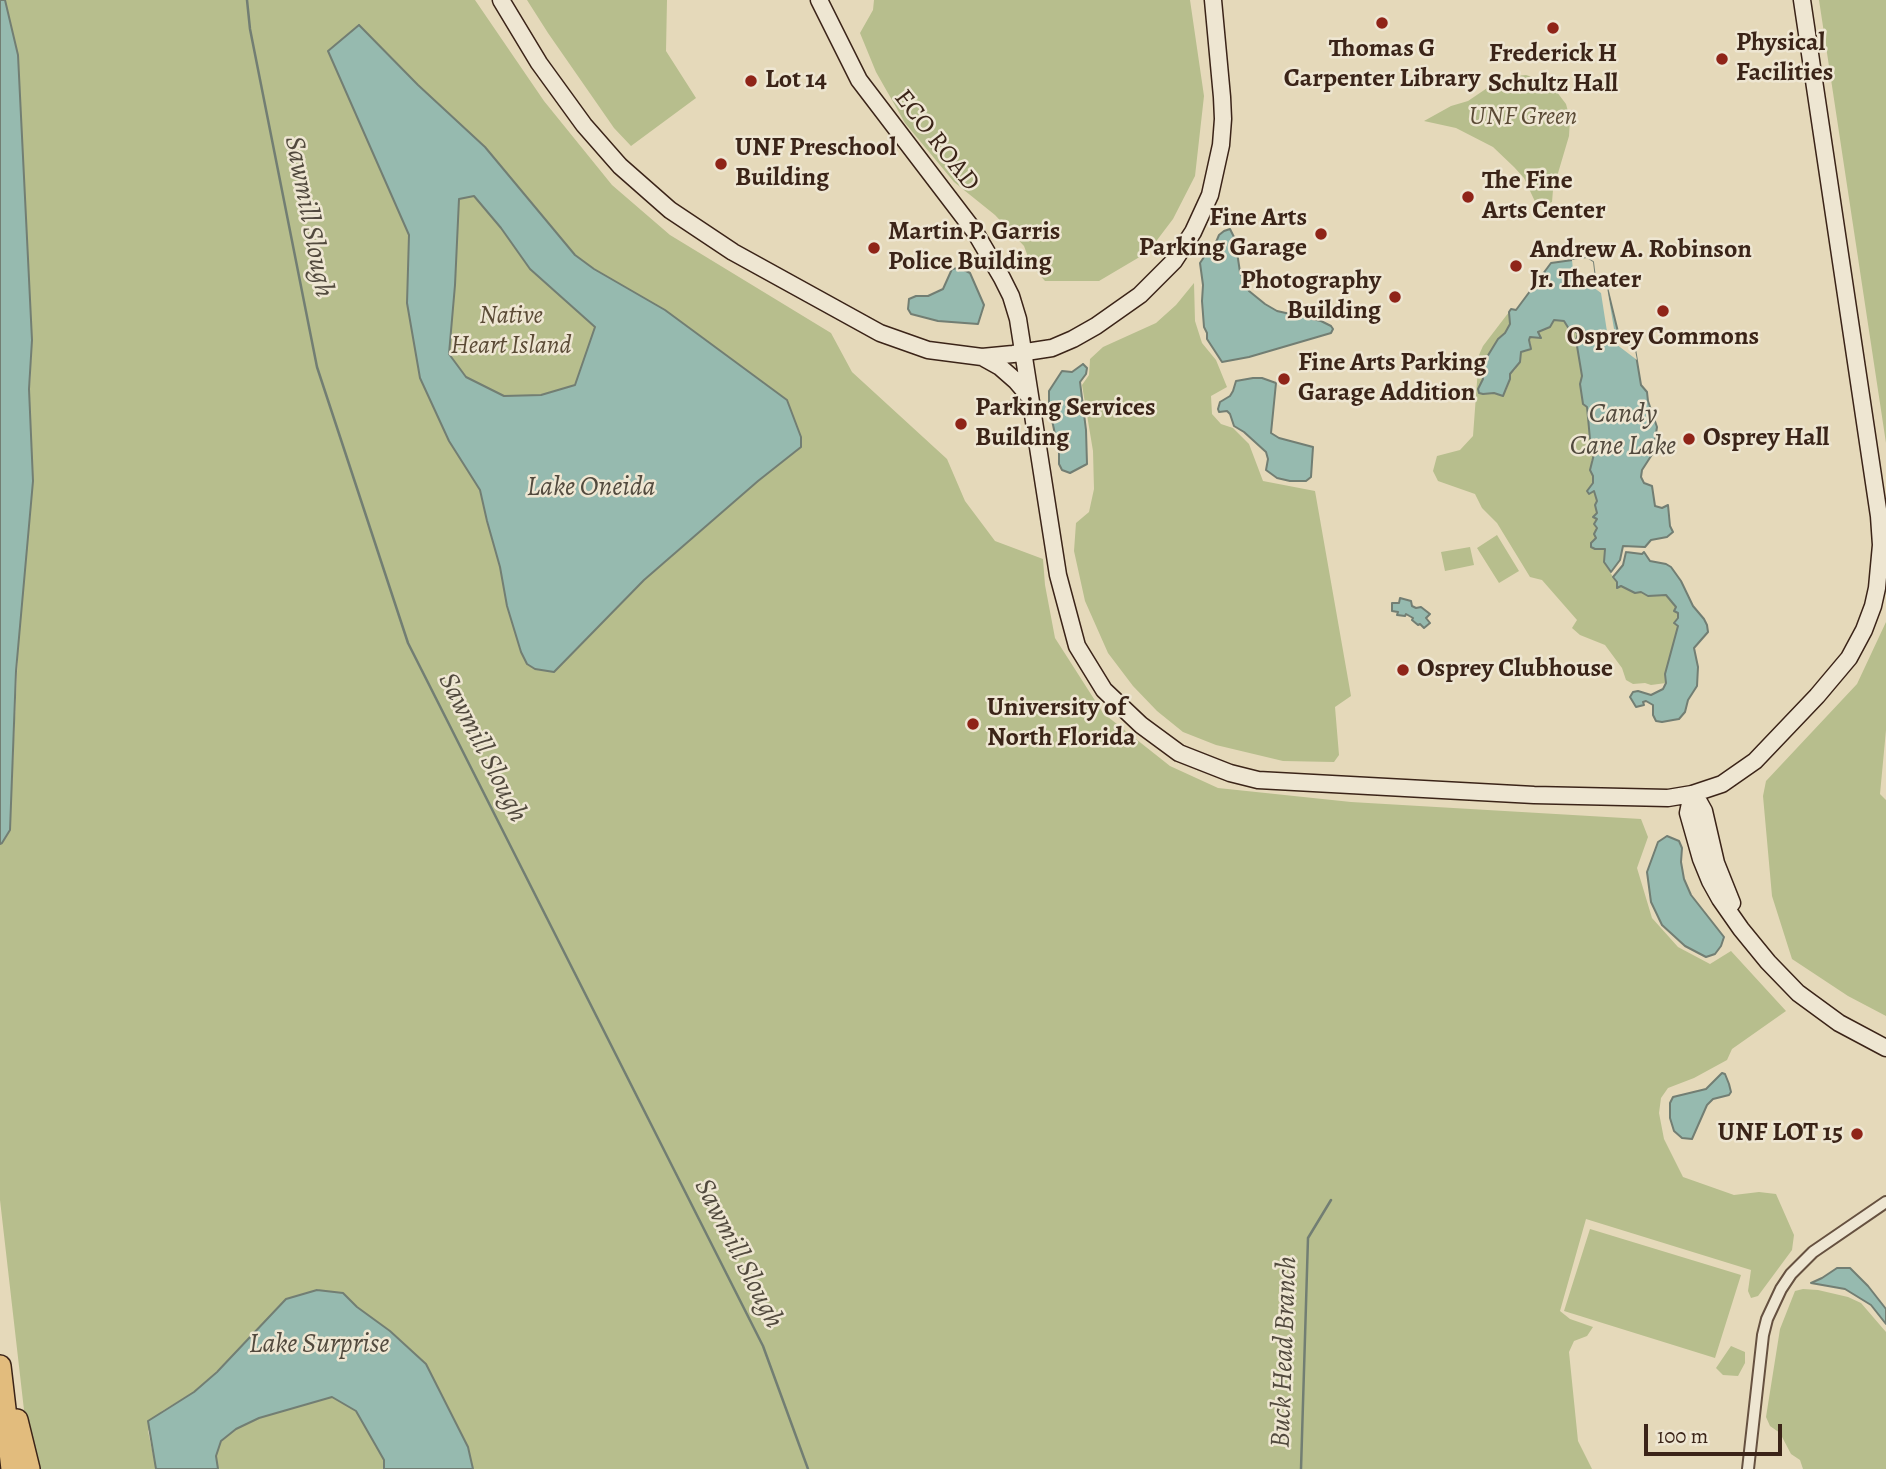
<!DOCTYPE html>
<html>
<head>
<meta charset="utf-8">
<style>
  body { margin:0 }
  #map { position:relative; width:1886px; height:1469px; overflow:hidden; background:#e5d9ba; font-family:Alegreya,serif }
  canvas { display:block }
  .scale { position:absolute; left:1644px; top:1424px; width:138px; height:32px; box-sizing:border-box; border:4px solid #3b2418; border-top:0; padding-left:9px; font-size:21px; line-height:24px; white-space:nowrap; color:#3b2418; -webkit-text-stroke:5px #eee6d2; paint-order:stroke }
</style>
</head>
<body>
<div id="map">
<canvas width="1886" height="1469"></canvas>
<div class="scale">100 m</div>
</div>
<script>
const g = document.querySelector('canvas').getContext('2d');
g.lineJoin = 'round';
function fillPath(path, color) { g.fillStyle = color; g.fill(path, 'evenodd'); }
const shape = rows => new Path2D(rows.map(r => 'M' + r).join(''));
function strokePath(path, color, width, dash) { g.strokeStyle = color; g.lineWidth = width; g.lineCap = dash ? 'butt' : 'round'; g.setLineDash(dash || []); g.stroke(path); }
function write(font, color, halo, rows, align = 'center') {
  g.font = font + ' Alegreya,serif'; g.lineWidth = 5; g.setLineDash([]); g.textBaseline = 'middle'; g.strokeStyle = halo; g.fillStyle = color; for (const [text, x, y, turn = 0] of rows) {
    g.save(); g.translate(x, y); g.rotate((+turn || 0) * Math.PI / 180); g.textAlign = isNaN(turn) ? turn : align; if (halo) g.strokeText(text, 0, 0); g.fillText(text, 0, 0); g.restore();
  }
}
fillPath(shape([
  [5,0,475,0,544,101,612,185,670,235,831,333,852,372,947,459,965,501,995,541,1043,559,1045,585,1055,638,1103,713,1170,766,1218,788,1351,802,1641,819,1648,837,1637,868,1652,918,1678,947,1710,964,1731,951,1786,1011,1732,1049,1727,1060,1694,1078,1668,1088,1661,1098,1659,1113,1664,1139,1683,1177,1734,1195,1759,1192,1776,1194,1794,1235,1792,1250,1758,1296,1751,1298,1748,1291,1751,1270,1586,1219,1560,1311,1570,1319,1593,1327,1587,1336,1574,1341,1569,1352,1578,1441,1592,1469,473,1469,468,1447,426,1364,391,1331,357,1307,343,1293,237,1352,194,1392,162,1411,148,1431,156,1469,34,1469,24,1410,0,1200,0,844,2,843,10,830,32,340,18,55],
  [359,25,418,85,485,147,575,255,594,269,665,310,787,400,801,437,801,447,758,481,644,580,554,671,507,606,500,567,487,521,480,490,449,441,420,378,407,303,409,235,328,51],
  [527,0,667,0,666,51,696,98,631,146,614,128,548,33],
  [874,0,1190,0,1204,96,1195,176,1173,219,1148,252,1099,281,1045,281,1031,265,1024,246,995,215,954,182,905,123,876,72,860,33,873,10],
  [1819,0,1886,0,1886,443],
  [1526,75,1550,83,1566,104,1570,119,1569,136,1553,190,1552,202,1538,208,1524,178,1514,167,1493,147,1456,128,1424,121,1451,106,1468,101,1499,80,1515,76],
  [474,196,569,303,595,327,575,385,541,395,504,396,466,377,449,354,455,285,459,199],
  [1194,283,1195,321,1202,343,1216,360,1227,387,1211,396,1212,414,1221,424,1233,428,1249,444,1263,481,1315,491,1351,696,1335,707,1339,755,1334,762,1283,761,1216,745,1183,732,1157,711,1133,686,1108,653,1085,601,1074,551,1076,523,1089,512,1094,489,1093,451,1082,385,1089,375,1090,359,1103,347,1156,323,1176,305],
  [1509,312,1510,324,1506,333,1498,340,1481,371,1483,379,1479,393,1488,394,1494,393,1498,395,1506,391,1510,380,1510,374,1515,370,1521,352,1527,351,1531,344,1529,340,1530,336,1540,337,1538,332,1550,327,1554,320,1564,321,1578,334,1576,340,1582,377,1580,385,1583,404,1587,406,1591,450,1595,454,1591,461,1593,483,1587,491,1594,491,1597,501,1595,549,1605,549,1606,552,1604,562,1613,577,1621,586,1635,593,1641,592,1654,596,1666,595,1676,607,1674,611,1678,613,1679,626,1665,677,1666,683,1651,685,1645,683,1633,684,1626,680,1622,668,1605,645,1580,635,1572,628,1577,620,1542,580,1530,577,1497,523,1482,508,1475,494,1438,481,1433,471,1437,456,1460,450,1473,436,1479,355,1483,346],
  [1497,535,1519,571,1499,583,1477,548],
  [1470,547,1474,565,1445,571,1441,552],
  [1886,622,1886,730,1880,794,1886,800,1886,1016,1848,996,1792,959,1772,896,1763,796,1766,781,1857,684],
  [1590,1229,1741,1275,1715,1358,1564,1311],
  [1803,1289,1818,1290,1848,1297,1861,1303,1886,1332,1886,1469,1803,1469,1800,1460,1791,1454,1780,1433,1770,1426,1766,1417,1780,1329,1795,1291],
  [1731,1346,1745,1352,1745,1363,1738,1376,1723,1375,1716,1368],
  [332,1397,356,1411,384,1460,384,1469,218,1469,216,1456,221,1441,236,1429,259,1418]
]), '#b7be8d');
const water = shape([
  [0,0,5,0,18,55,32,340,29,389,33,481,16,671,10,830,2,843,0,844,0,0],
  [359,25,418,85,485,147,575,255,594,269,665,310,787,400,801,437,801,447,758,481,644,580,554,672,535,669,527,664,521,652,507,606,500,567,487,521,480,490,449,441,420,378,407,303,409,235,328,51,359,25],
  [474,196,501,228,530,269,595,327,575,385,541,395,504,396,466,377,449,354,455,285,459,199,474,196],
  [1230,229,1235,239,1240,272,1249,291,1265,304,1277,311,1321,321,1331,326,1333,329,1331,333,1249,357,1222,362,1207,339,1207,333,1204,327,1202,301,1203,285,1200,263,1208,251,1214,247,1219,235,1224,231,1230,229],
  [1587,258,1593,262,1595,278,1607,287,1619,336,1635,349,1641,385,1647,392,1648,401,1657,427,1653,453,1642,470,1641,477,1644,483,1652,486,1655,506,1662,508,1668,505,1670,526,1673,532,1667,537,1651,540,1645,547,1623,546,1620,560,1611,572,1604,562,1605,549,1595,549,1591,547,1591,543,1596,538,1594,534,1597,528,1594,524,1597,519,1593,517,1597,513,1595,505,1597,501,1594,491,1589,494,1587,491,1593,483,1593,476,1590,470,1594,454,1591,450,1587,407,1583,404,1580,384,1582,376,1576,340,1578,334,1574,330,1569,329,1564,321,1554,320,1550,327,1538,332,1541,338,1530,337,1529,340,1531,349,1521,352,1520,362,1510,374,1510,379,1503,396,1494,393,1483,394,1479,393,1478,389,1483,379,1481,371,1487,357,1498,339,1505,333,1510,324,1509,312,1511,309,1516,310,1551,263,1587,258],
  [960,268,970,273,984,305,978,324,938,321,911,314,908,309,909,299,916,296,928,296,943,289,952,269,960,268],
  [1083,364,1087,368,1086,374,1080,382,1086,430,1087,464,1070,473,1062,470,1059,464,1059,453,1049,406,1049,391,1062,371,1072,372,1083,364],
  [1253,378,1262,378,1276,383,1271,433,1279,438,1313,447,1311,477,1306,481,1290,481,1277,478,1266,470,1268,459,1266,452,1244,432,1234,426,1230,414,1227,411,1219,412,1218,409,1220,402,1230,396,1233,391,1236,381,1253,378],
  [1626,552,1642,554,1644,552,1650,561,1666,564,1671,567,1681,581,1693,606,1704,619,1707,625,1708,632,1694,648,1698,667,1697,686,1688,700,1685,712,1679,719,1673,720,1662,722,1656,721,1653,715,1653,705,1646,701,1643,702,1644,705,1636,707,1630,697,1633,692,1638,691,1651,695,1663,689,1666,683,1665,674,1678,626,1674,623,1678,618,1678,613,1674,611,1676,607,1666,595,1648,596,1641,592,1635,593,1621,586,1617,588,1617,582,1613,577,1623,565,1626,552],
  [1400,598,1411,601,1412,606,1416,608,1421,607,1430,614,1426,618,1430,623,1424,628,1420,624,1418,625,1412,620,1413,618,1406,614,1405,616,1397,615,1398,612,1392,611,1392,603,1399,603,1400,598],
  [1667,836,1679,841,1682,848,1681,862,1684,879,1691,895,1724,937,1721,946,1715,954,1706,957,1685,946,1662,925,1651,902,1647,872,1658,842,1667,836],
  [1722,1073,1725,1074,1729,1084,1731,1092,1729,1095,1713,1099,1707,1105,1692,1139,1682,1138,1674,1131,1670,1118,1670,1103,1673,1097,1706,1089,1722,1073],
  [1837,1268,1850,1268,1868,1286,1886,1309,1886,1324,1871,1305,1845,1289,1811,1283,1822,1278,1837,1268],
  [317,1290,343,1293,357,1307,390,1331,426,1364,468,1447,473,1469,384,1469,384,1460,356,1411,332,1397,259,1418,236,1429,221,1441,216,1456,218,1469,156,1469,148,1421,194,1392,217,1372,286,1299,317,1290]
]);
fillPath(water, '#96baaf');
strokePath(water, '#727e73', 2);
fillPath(shape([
  [1587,258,1593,262,1595,278,1607,287,1615,335,1635,350,1637,360,1608,338,1601,293,1589,284,1583,285,1574,279,1572,260]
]), '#e5d9ba');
strokePath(shape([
  [247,0,250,29,317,367,408,643,763,1346,808,1469],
  [1301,1469,1308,1238,1331,1200]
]), '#727e73', 2.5);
const street = shape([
  [1748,1469,1763,1335,1767,1319,1781,1289,1791,1274,1813,1252,1886,1202]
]);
const secondary = shape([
  [501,0,539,63,584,125,620,166,670,210,733,252,880,333,928,350,982,357,1013,354,1052,348,1073,339,1096,326,1140,295,1174,261,1193,232,1210,195,1221,145,1223,119,1222,97,1213,0],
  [819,0,859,80,975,232,1002,278,1011,296,1018,319,1058,575,1077,646,1104,690,1141,725,1179,753,1230,773,1258,780,1534,795,1668,798,1692,794,1722,784,1755,761,1817,696,1849,658,1864,630,1873,606,1877,588,1881,545,1879,516,1802,0],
  [982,357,1000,367,1016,381,1028,395],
  [1692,794,1688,813,1701,859,1710,881,1720,899,1741,929,1768,962,1798,993,1839,1023,1886,1048],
  [1692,794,1699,802,1704,811,1716,863,1732,903]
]);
const highway = shape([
  [0,1366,12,1469],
  [17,1420,29,1469]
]);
strokePath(street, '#665140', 14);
strokePath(secondary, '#3b2418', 19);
strokePath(highway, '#3b2418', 24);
strokePath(street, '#eee6d2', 10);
strokePath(secondary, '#eee6d2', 16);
strokePath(highway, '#e2bc7d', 21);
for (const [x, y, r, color] of [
  [1382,23,7,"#8f2418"],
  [1553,28,7,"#8f2418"],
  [1722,59,7,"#8f2418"],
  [751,81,7,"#8f2418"],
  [721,164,7,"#8f2418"],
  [1468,197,7,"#8f2418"],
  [1321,234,7,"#8f2418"],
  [874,248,7,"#8f2418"],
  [1516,266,7,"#8f2418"],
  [1395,297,7,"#8f2418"],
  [1663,311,7,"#8f2418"],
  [1284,379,7,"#8f2418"],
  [961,424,7,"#8f2418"],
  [1689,439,7,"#8f2418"],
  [1403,670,7,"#8f2418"],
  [973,724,7,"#8f2418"],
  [1857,1134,7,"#8f2418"]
]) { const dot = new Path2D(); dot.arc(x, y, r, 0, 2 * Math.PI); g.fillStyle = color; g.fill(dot); strokePath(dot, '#eee6d2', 2.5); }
write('bold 26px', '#3b2418', '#eee6d2', [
  ["Physical",1736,44],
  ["Facilities",1736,74],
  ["Thomas G",1382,50,"center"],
  ["Carpenter Library",1382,80,"center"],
  ["Frederick H",1553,55,"center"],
  ["Schultz Hall",1553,85,"center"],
  ["Lot 14",765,81],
  ["UNF Preschool",735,149],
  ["Building",735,179],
  ["The Fine",1482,182],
  ["Arts Center",1482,212],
  ["Fine Arts",1307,219,"right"],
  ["Parking Garage",1307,249,"right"],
  ["Martin P. Garris",888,233],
  ["Police Building",888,263],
  ["Andrew A. Robinson",1530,251],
  ["Jr. Theater",1530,281],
  ["Photography",1381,282,"right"],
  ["Building",1381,312,"right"],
  ["Osprey Commons",1663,338,"center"],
  ["Fine Arts Parking",1298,364],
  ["Garage Addition",1298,394],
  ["Parking Services",975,409],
  ["Building",975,439],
  ["Osprey Hall",1703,439],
  ["Osprey Clubhouse",1417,670],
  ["University of",987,709],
  ["North Florida",987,739],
  ["UNF LOT 15",1843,1134,"right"]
], 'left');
write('italic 26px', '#5a4a35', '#eee6d2', [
  ["UNF Green",1523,118],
  ["Native",511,317],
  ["Heart Island",511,347]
]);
write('26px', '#3b2418', '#eee6d2', [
  ["ECO ROAD",936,141,52]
]);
write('italic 28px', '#524a3e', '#eee6d2', [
  ["Sawmill Slough",308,217,79],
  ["Candy",1623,415],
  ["Cane Lake",1623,447],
  ["Lake Oneida",591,488],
  ["Sawmill Slough",482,748,63],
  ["Sawmill Slough",738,1254,63],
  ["Lake Surprise",319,1345],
  ["Buck Head Branch",1285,1352,-88]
]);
</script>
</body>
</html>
